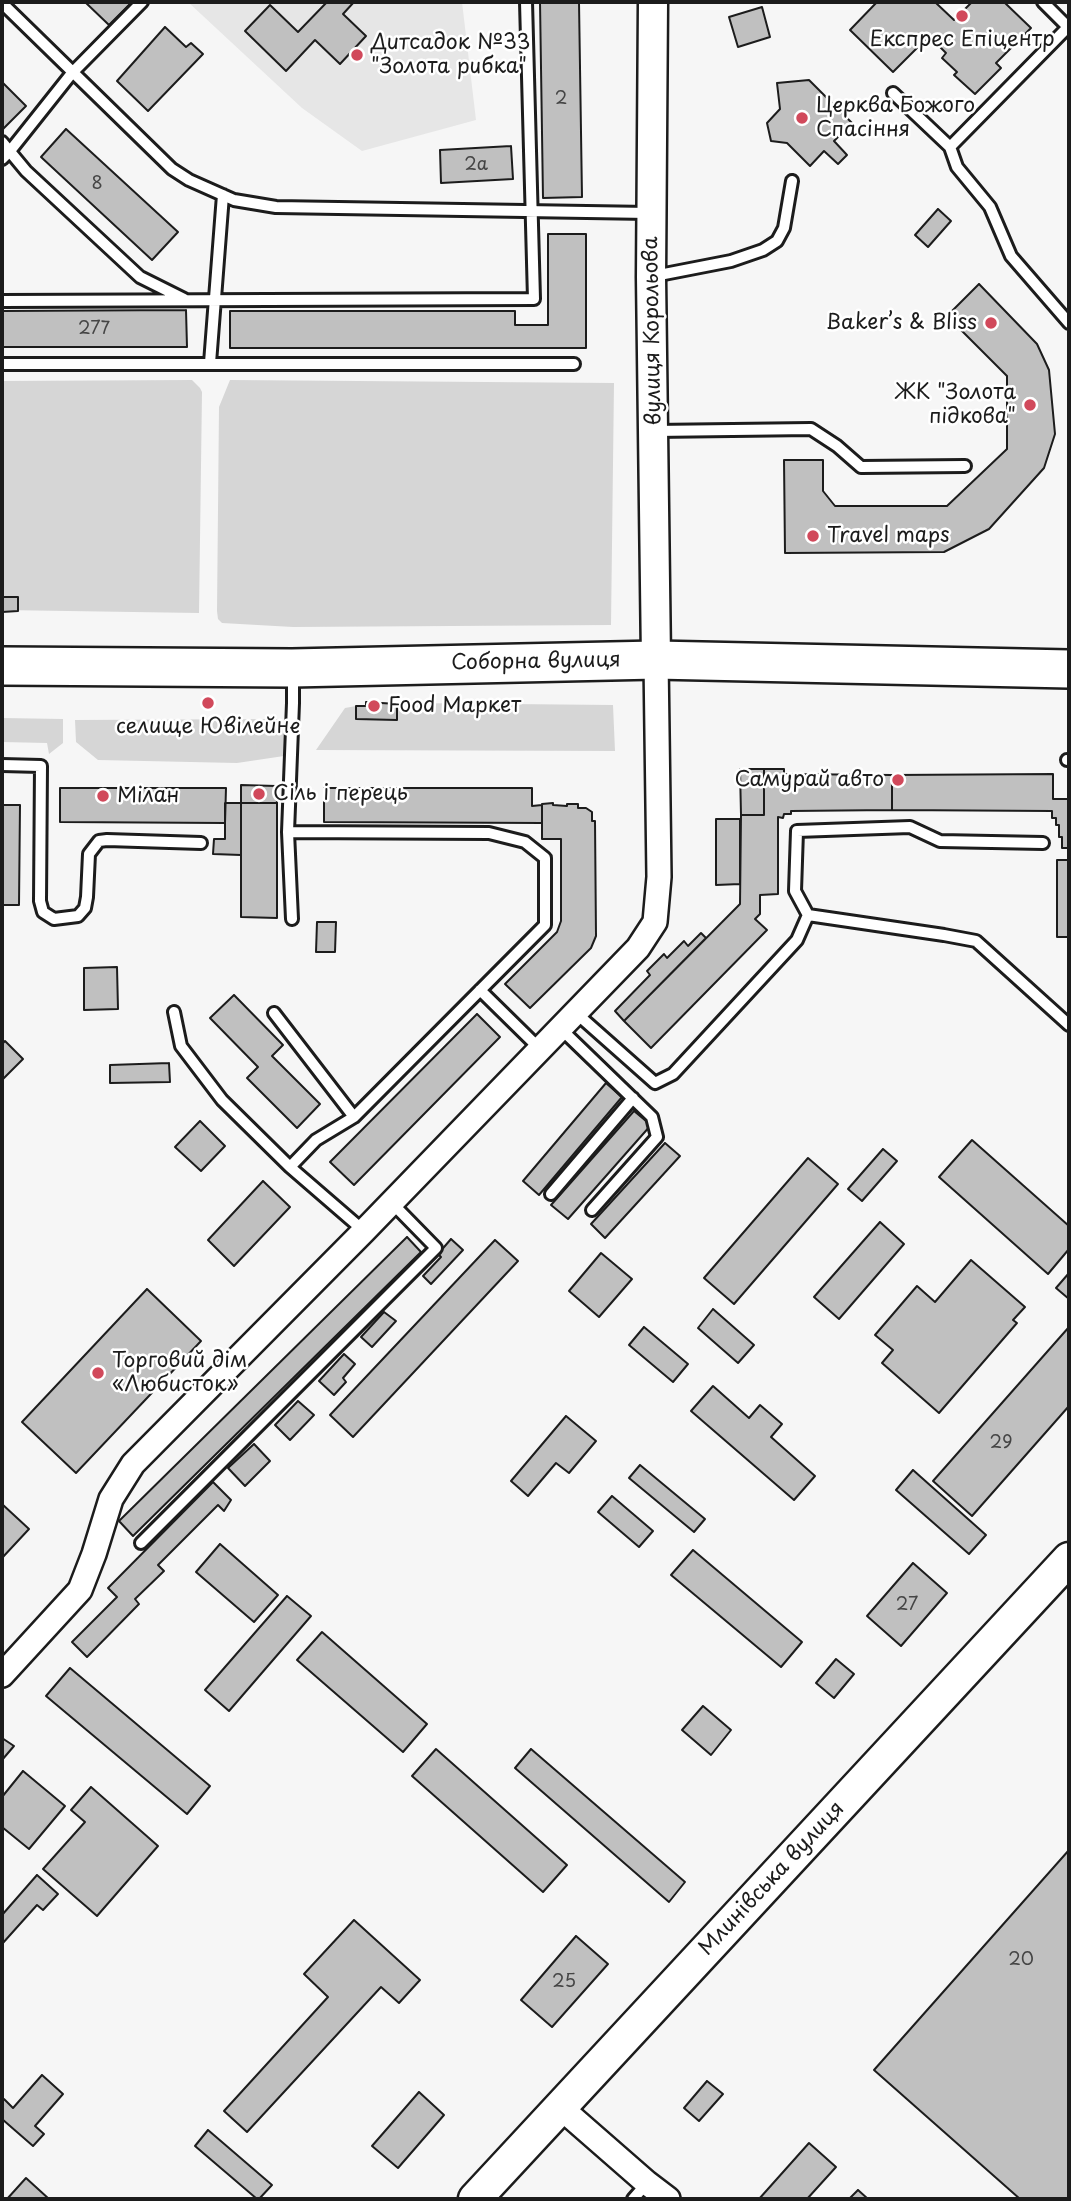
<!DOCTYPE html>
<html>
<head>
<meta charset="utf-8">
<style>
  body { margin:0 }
  #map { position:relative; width:1071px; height:2201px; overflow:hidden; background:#f6f6f6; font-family:"Playpen Sans",sans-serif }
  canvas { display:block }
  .frame { position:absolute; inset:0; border:4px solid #1c1c1c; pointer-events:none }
</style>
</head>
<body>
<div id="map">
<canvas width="1071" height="2201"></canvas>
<div class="frame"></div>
</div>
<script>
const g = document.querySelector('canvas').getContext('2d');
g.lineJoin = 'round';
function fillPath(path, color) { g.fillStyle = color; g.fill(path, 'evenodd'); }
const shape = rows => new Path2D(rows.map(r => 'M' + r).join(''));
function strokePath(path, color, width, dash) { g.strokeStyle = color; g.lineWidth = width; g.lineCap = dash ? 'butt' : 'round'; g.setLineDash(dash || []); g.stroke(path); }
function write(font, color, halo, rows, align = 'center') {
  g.font = font + ' "Playpen Sans",sans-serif'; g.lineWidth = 5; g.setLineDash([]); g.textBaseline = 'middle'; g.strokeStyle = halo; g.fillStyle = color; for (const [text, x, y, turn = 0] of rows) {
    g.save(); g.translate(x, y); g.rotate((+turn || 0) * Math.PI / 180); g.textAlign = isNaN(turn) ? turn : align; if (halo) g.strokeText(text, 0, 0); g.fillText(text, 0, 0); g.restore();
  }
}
fillPath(shape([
  [188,2,462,2,476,120,362,151,302,108]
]), '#e6e6e6');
fillPath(shape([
  [192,380,200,388,202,392,199,613,2,610,2,381],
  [230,380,614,383,611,625,293,627,222,623,218,619,217,611,219,407],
  [407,703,613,705,615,751,316,750,345,708,356,706,356,719,396,720,397,707,406,707],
  [2,718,63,719,63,743,49,754,47,743,2,742],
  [278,719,284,725,284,756,237,763,98,760,76,742,75,720]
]), '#d6d6d6');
const building = shape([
  [85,2,132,2,109,25,85,2],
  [327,2,354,2,343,14,366,36,340,64,315,40,286,71,245,31,270,5,298,32,327,2],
  [540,2,579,2,582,197,543,198,540,2],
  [877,2,937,2,936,3,954,20,972,2,1004,2,1031,28,996,63,1001,68,975,94,954,75,957,72,942,58,946,53,929,36,893,72,850,30,877,2],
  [762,7,770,37,738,47,729,17,762,7],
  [165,27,186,47,191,43,203,54,148,111,117,81,165,27],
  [809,80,852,123,834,141,847,155,838,164,824,151,810,166,787,143,771,141,767,123,780,109,777,83,809,80],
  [2,82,26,106,2,130,2,82],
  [66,129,178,232,152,260,41,157,66,129],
  [511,146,513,179,441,183,440,150,511,146],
  [938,209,951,221,928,247,915,235,938,209],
  [548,234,586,234,586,348,230,348,230,311,515,311,515,325,548,325,548,234],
  [979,284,1037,344,1049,370,1055,434,1044,468,989,529,944,552,785,553,784,460,823,460,823,491,835,506,947,506,1007,449,1007,376,947,316,979,284],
  [186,310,187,347,2,347,2,311,186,310],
  [2,597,18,597,18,611,2,612,2,597],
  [366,702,397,704,397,720,356,719,356,706,366,706,366,702],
  [740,769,764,769,764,815,741,815,740,769],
  [764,769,784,769,784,774,892,775,892,810,791,811,791,814,784,814,783,818,778,817,778,894,760,895,760,914,755,919,767,930,651,1048,624,1021,740,904,741,815,764,815,764,769],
  [1053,774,1053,799,1069,799,1069,848,1062,848,1062,837,1059,837,1059,825,1056,825,1056,818,1052,818,1052,811,892,810,892,775,1053,774],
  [241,785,276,786,277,803,241,803,241,785],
  [60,788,226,788,225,823,60,822,60,788],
  [324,788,532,788,532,806,542,805,542,823,324,822,324,788],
  [225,803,241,803,241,855,213,854,214,839,225,839,225,803],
  [241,803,277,803,277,918,241,917,241,803],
  [553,803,553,805,567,806,567,804,578,804,578,808,586,808,592,812,592,821,595,821,596,936,591,948,530,1008,505,984,557,932,561,921,561,839,542,839,542,804,553,803],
  [2,805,20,805,19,905,2,905,2,805],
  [716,819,740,819,740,884,716,885,716,819],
  [1057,860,1069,860,1069,937,1057,937,1057,860],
  [317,922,336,922,335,952,316,952,317,922],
  [701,933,706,938,624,1021,615,1011,650,975,647,971,664,954,667,958,684,941,688,946,701,933],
  [117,967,118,1009,84,1010,84,968,117,967],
  [234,995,283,1045,272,1056,320,1104,297,1128,247,1078,258,1067,210,1018,234,995],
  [477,1014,500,1037,354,1185,330,1162,477,1014],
  [5,1041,23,1059,2,1080,2,1044,5,1041],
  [169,1063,170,1082,110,1083,110,1065,169,1063],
  [606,1083,622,1097,539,1195,523,1181,606,1083],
  [634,1111,651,1125,568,1219,551,1205,634,1111],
  [200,1121,225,1146,201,1171,175,1147,200,1121],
  [972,1140,1069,1226,1069,1249,1048,1274,939,1177,972,1140],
  [665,1143,680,1156,605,1238,591,1224,665,1143],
  [883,1149,897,1161,862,1201,848,1189,883,1149],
  [808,1158,838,1184,734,1304,704,1278,808,1158],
  [263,1181,290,1207,234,1266,208,1240,263,1181],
  [880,1222,904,1244,839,1319,814,1297,880,1222],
  [407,1237,421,1252,133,1536,119,1521,407,1237],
  [451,1239,463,1250,431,1284,423,1276,441,1257,438,1254,451,1239],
  [495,1240,518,1261,353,1437,330,1415,495,1240],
  [601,1253,632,1279,599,1317,569,1291,601,1253],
  [971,1260,1025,1307,1013,1320,1017,1323,939,1413,882,1363,893,1350,875,1335,917,1286,935,1302,971,1260],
  [1069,1273,1069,1299,1056,1288,1069,1273],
  [147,1289,201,1341,76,1473,22,1422,147,1289],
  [713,1309,754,1345,738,1363,698,1328,713,1309],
  [384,1312,396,1321,372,1347,361,1337,384,1312],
  [644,1327,688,1364,673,1382,629,1345,644,1327],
  [1069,1327,1069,1406,972,1516,933,1481,1069,1327],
  [344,1354,355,1364,343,1378,346,1382,334,1395,319,1381,344,1354],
  [713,1386,749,1418,760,1405,782,1424,771,1437,815,1476,794,1500,691,1411,713,1386],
  [298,1401,314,1415,290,1440,275,1425,298,1401],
  [566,1416,596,1441,569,1473,556,1463,528,1496,511,1481,566,1416],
  [254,1444,270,1461,245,1486,228,1468,254,1444],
  [640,1465,705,1519,694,1532,629,1478,640,1465],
  [913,1470,986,1535,969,1554,896,1490,913,1470],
  [213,1482,231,1500,224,1511,218,1505,158,1565,164,1571,135,1599,139,1604,87,1657,72,1642,117,1597,108,1588,213,1482],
  [612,1496,653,1531,639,1547,598,1512,612,1496],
  [2,1504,29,1529,2,1558,2,1504],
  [220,1544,278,1595,254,1622,196,1572,220,1544],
  [693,1550,802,1642,781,1667,671,1575,693,1550],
  [913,1563,947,1593,901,1646,867,1616,913,1563],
  [287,1596,311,1616,229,1711,205,1690,287,1596],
  [322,1632,427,1724,403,1752,297,1660,322,1632],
  [836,1659,854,1674,834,1698,816,1683,836,1659],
  [70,1668,210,1786,187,1814,46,1696,70,1668],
  [703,1706,731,1730,711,1755,682,1730,703,1706],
  [2,1738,14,1746,2,1760,2,1738],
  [436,1749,567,1865,543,1892,412,1776,436,1749],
  [531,1749,685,1882,669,1902,515,1768,531,1749],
  [23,1771,65,1806,29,1849,2,1827,2,1797,23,1771],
  [91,1787,158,1846,97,1916,43,1869,85,1822,71,1810,91,1787],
  [1069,1850,1069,2199,1020,2199,874,2070,1069,1850],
  [37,1875,58,1894,43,1910,37,1905,2,1944,2,1915,37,1875],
  [354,1920,420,1980,399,2003,381,1987,247,2132,224,2111,328,1997,304,1974,354,1920],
  [576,1936,608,1964,552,2027,521,2000,576,1936],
  [42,2075,63,2094,35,2126,44,2134,33,2146,2,2119,2,2102,4,2099,13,2108,42,2075],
  [707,2081,723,2094,699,2121,684,2108,707,2081],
  [419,2092,444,2115,398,2168,372,2146,419,2092],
  [208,2130,272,2185,259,2199,257,2199,195,2146,208,2130],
  [809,2143,836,2167,807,2199,759,2199,809,2143],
  [26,2178,49,2199,7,2199,26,2178],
  [858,2190,868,2199,849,2199,858,2190]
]);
fillPath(building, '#c0c0c0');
strokePath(building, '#1c1c1c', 2);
const service = shape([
  [2,3,172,169,189,180,234,200,276,207,649,213],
  [893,93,950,147,1068,27,1043,2],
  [2,142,26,171,140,277,184,299],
  [950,147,957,167,990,207,1011,256,1069,323],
  [2,159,10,151,72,73,142,2],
  [654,276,731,261,763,250,777,241,784,228,792,181],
  [2,301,534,299,526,2],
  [210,363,223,195],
  [2,364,574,364],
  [654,431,811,429,837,446,861,467,965,466],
  [1067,760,1069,760],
  [2,765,41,766,40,901,43,912,54,919,78,916,85,908,87,897,89,854,99,841,107,840,201,843],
  [288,832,489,833,525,842,545,858,545,925,354,1117,316,1140,290,1167],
  [808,915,795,891,797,831,910,827,940,841,1043,843],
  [292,919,288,832,293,703,293,674],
  [480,990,540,1049],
  [174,1012,181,1046,222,1100,290,1167,364,1231],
  [274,1013,354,1117],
  [576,1013,655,1083,673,1074,797,940,808,915,944,935,976,941,1069,1025],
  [561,1029,652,1117,657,1137,592,1210],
  [551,1194,633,1098],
  [141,1543,436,1248,392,1203],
  [633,2199,647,2183]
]);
const minor = shape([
  [2,1675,80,1590,94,1554,111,1499,133,1464,364,1231,638,948,655,922,659,877,656,660],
  [560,2107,647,2183,668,2199]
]);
const tertiary = shape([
  [653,2,651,277,656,660]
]);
const secondary = shape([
  [475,2199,1069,1559]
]);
const primary = shape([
  [2,666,292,668,656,660,1069,669]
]);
strokePath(service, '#1c1c1c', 16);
strokePath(minor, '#1c1c1c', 28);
strokePath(tertiary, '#1c1c1c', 33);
strokePath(secondary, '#1c1c1c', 37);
strokePath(primary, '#1c1c1c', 42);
strokePath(service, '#fff', 10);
strokePath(minor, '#fff', 23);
strokePath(tertiary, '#fff', 28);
strokePath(secondary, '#fff', 32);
strokePath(primary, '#fff', 37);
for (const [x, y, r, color] of [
  [962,16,7,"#d1495b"],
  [357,55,7,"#d1495b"],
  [802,118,7,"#d1495b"],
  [991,323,7,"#d1495b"],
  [1030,405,7,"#d1495b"],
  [813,536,7,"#d1495b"],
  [208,703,7,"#d1495b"],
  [374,706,7,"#d1495b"],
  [898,780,7,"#d1495b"],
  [259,794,7,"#d1495b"],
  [103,796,7,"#d1495b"],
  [98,1373,7,"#d1495b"]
]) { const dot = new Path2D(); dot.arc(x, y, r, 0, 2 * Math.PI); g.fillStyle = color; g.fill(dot); strokePath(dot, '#fff', 2.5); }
write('18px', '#454545', null, [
  ["2",561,99],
  ["2а",476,165],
  ["8",97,184],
  ["277",94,329],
  ["29",1001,1443],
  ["27",907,1605],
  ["20",1021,1960],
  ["25",564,1982]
]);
write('21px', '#1c1c1c', '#fff', [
  ["Експрес Епіцентр",962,40,"center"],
  ["Дитсадок №33",371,43],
  ["\"Золота рибка\"",371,67],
  ["Церква Божого",816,106],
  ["Спасіння",816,130],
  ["Bakerʼs & Bliss",977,323,"right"],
  ["ЖК \"Золота",1016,393,"right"],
  ["підкова\"",1016,417,"right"],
  ["Travel maps",827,536],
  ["Food Маркет",388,706],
  ["селище Ювілейне",208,727,"center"],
  ["Самурай авто",884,780,"right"],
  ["Сіль і перець",273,794],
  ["Мілан",117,796],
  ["Торговий дім",112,1361],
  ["«Любисток»",112,1385]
], 'left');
write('21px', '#1c1c1c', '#fff', [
  ["вулиця Корольова",653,331,-91],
  ["Соборна вулиця",536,662,-1],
  ["Млинівська вулиця",772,1879,-47]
]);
</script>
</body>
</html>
